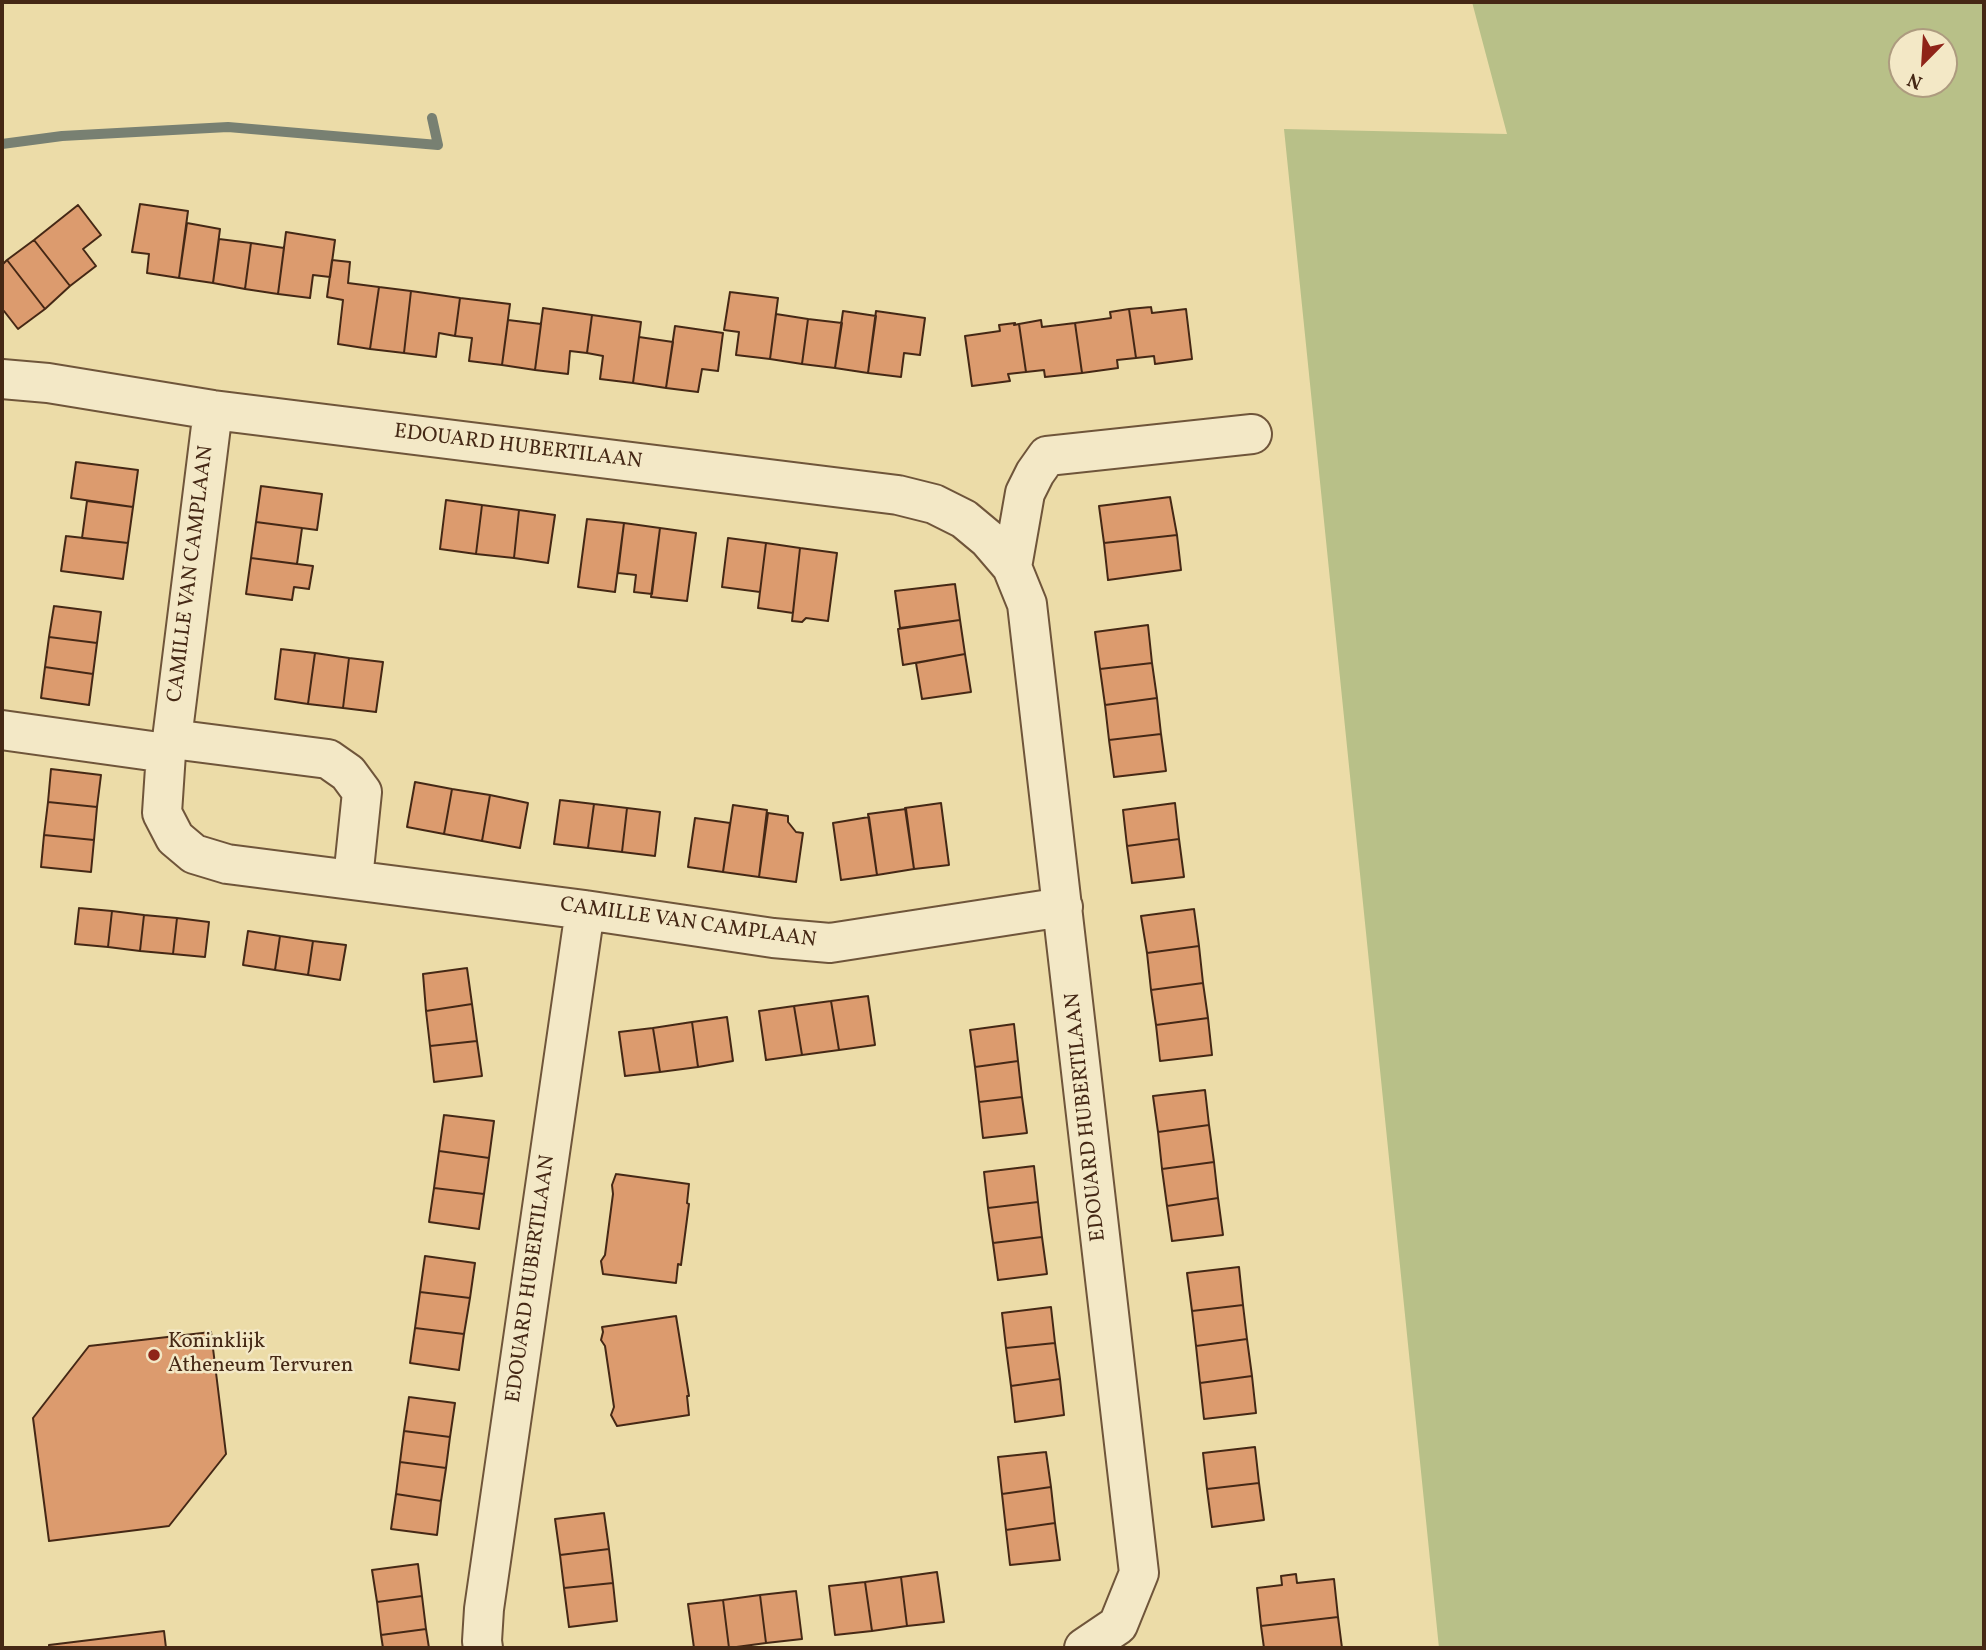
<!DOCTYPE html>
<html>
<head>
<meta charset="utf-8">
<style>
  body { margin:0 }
  #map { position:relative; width:1986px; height:1650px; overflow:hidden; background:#ecdca8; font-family:Vollkorn,serif }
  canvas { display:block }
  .frame { position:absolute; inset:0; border:4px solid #452815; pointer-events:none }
  .north { position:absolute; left:1888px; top:28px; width:70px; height:70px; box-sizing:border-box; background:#f3e8c6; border:2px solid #ad9b7f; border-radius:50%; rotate:204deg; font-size:19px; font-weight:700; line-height:28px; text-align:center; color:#452815 }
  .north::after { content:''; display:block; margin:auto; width:24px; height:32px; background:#8f2418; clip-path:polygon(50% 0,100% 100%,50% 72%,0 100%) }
</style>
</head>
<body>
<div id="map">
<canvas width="1986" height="1650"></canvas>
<div class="frame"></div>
<div class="north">N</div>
</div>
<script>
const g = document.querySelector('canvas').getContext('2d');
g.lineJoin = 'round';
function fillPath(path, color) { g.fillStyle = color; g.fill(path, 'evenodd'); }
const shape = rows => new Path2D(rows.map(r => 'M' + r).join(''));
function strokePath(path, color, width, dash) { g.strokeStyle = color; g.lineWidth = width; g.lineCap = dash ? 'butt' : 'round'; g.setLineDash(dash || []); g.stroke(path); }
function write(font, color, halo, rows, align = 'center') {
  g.font = font + ' Vollkorn,serif'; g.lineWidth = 5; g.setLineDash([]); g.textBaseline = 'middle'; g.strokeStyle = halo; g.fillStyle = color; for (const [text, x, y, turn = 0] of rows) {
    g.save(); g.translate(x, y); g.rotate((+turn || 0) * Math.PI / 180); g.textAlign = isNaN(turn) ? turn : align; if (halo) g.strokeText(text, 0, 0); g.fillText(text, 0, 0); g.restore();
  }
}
fillPath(shape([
  [1472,2,1984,2,1984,1648,1439,1648,1284,129,1507,134],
  [1902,42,1944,42,1944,84,1902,84]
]), '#b8c088');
strokePath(shape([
  [2,144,62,136,228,127,438,145,432,118]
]), '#788072', 10);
const building = shape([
  [140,204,188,211,179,278,147,273,149,254,132,252,140,204],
  [78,205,101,235,83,249,96,266,70,286,34,240,78,205],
  [187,223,220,229,213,283,179,278,187,223],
  [286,232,335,240,330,277,313,275,310,298,278,294,286,232],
  [219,239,251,243,245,289,213,283,219,239],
  [34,240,70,286,45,309,7,260,34,240],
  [251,243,284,248,278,294,245,289,251,243],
  [7,260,45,309,18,329,4,311,2,312,2,265,7,260],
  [332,260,350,262,348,283,379,287,370,349,338,344,343,300,327,297,332,260],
  [379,287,411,291,404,353,370,349,379,287],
  [411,291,460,298,455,336,439,333,436,357,404,353,411,291],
  [730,292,778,298,770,359,736,355,739,332,724,330,730,292],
  [460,298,510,304,502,365,469,361,472,338,455,336,460,298],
  [1151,307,1152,313,1186,309,1192,359,1155,364,1154,356,1136,358,1129,309,1151,307],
  [543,308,592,315,587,353,570,351,568,374,535,370,543,308],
  [1129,309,1136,358,1117,360,1118,368,1082,373,1075,323,1111,318,1110,312,1129,309],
  [843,311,876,316,868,373,835,368,843,311],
  [876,311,925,318,920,355,904,353,901,377,868,373,876,311],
  [776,314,808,319,802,364,770,359,776,314],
  [592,315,641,322,633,383,600,379,603,356,587,353,592,315],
  [808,319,842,323,835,368,802,364,808,319],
  [508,320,541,324,535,370,502,365,508,320],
  [1041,320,1042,327,1075,323,1082,373,1045,377,1044,370,1026,372,1019,324,1041,320],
  [1015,323,1014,325,1019,324,1026,372,1008,374,1010,381,972,386,965,336,1000,331,999,325,1015,323],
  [675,326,723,333,718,371,702,369,698,392,666,388,675,326],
  [639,337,673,342,666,388,633,383,639,337],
  [76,462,138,470,133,507,71,498,76,462],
  [261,486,322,494,317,530,256,522,261,486],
  [1170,497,1177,535,1104,543,1099,506,1170,497],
  [446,500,482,505,476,554,440,549,446,500],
  [87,501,133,507,128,543,82,538,87,501],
  [482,505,519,510,514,558,476,554,482,505],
  [519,510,555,515,548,563,514,558,519,510],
  [587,519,624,523,615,592,578,587,587,519],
  [256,522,302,528,297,564,251,558,256,522],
  [624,523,660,528,652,594,634,592,636,575,618,573,624,523],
  [660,528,696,533,687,601,651,597,660,528],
  [1177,535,1181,570,1108,580,1104,543,1177,535],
  [66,536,128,543,123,579,61,571,66,536],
  [728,538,766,543,760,592,722,587,728,538],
  [766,543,800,548,793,613,758,608,766,543],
  [800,548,837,553,828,621,806,618,802,622,792,621,800,548],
  [251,558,313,566,309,589,294,587,292,600,246,594,251,558],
  [955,584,960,620,900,628,895,591,955,584],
  [54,606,101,612,97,643,49,637,54,606],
  [960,620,965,654,903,665,898,629,960,620],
  [1148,625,1152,663,1100,669,1095,632,1148,625],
  [49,637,97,643,93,674,45,667,49,637],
  [281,649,315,653,308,704,275,699,281,649],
  [315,653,349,658,343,708,308,704,315,653],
  [965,654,971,692,922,699,916,663,965,654],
  [349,658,383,662,376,712,343,708,349,658],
  [1152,663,1157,698,1105,705,1100,669,1152,663],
  [45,667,93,674,89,705,41,698,45,667],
  [1157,698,1161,734,1109,740,1105,705,1157,698],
  [1161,734,1166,771,1114,777,1109,740,1161,734],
  [51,769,101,775,97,807,48,802,51,769],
  [415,782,452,789,444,834,407,827,415,782],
  [452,789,490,795,482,841,444,834,452,789],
  [490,795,528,803,520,848,482,841,490,795],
  [560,800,594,804,588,848,554,844,560,800],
  [48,802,97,807,94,840,44,835,48,802],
  [941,803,949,865,914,869,905,808,941,803],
  [1175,803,1179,839,1127,846,1123,810,1175,803],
  [594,804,627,808,622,852,588,848,594,804],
  [733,805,767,810,759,877,723,872,733,805],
  [627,808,660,812,655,856,622,852,627,808],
  [906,809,914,869,877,875,868,814,906,809],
  [768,813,788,816,788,822,796,832,803,833,796,882,759,877,768,813],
  [869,817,877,875,841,880,833,823,869,817],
  [695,818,730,823,723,872,688,867,695,818],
  [44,835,94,840,91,872,41,867,44,835],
  [1179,839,1184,877,1132,883,1127,846,1179,839],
  [79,908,112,911,108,947,75,944,79,908],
  [1194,909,1199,946,1147,953,1141,916,1194,909],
  [112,911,144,915,140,951,108,947,112,911],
  [144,915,177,918,173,954,140,951,144,915],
  [177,918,209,922,205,957,173,954,177,918],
  [248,931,280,936,275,970,243,965,248,931],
  [280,936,313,941,308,975,275,970,280,936],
  [313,941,346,945,340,980,308,975,313,941],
  [1199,946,1203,983,1151,990,1147,953,1199,946],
  [467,968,472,1004,426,1011,423,974,467,968],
  [1203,983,1208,1018,1156,1025,1151,990,1203,983],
  [868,996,875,1045,839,1050,831,1001,868,996],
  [831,1001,839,1050,802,1055,794,1006,831,1001],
  [472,1004,477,1041,430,1046,426,1011,472,1004],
  [794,1006,802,1055,766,1060,759,1011,794,1006],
  [727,1017,733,1061,698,1067,692,1022,727,1017],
  [1208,1018,1212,1055,1160,1061,1156,1025,1208,1018],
  [692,1022,698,1067,660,1072,653,1028,692,1022],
  [1014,1024,1018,1061,975,1067,970,1030,1014,1024],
  [653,1028,660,1072,625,1076,619,1032,653,1028],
  [477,1041,482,1076,434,1082,430,1046,477,1041],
  [1018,1061,1022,1097,979,1102,975,1067,1018,1061],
  [1205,1090,1209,1125,1158,1132,1153,1096,1205,1090],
  [1022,1097,1027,1133,983,1138,979,1102,1022,1097],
  [444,1115,494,1121,489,1158,439,1151,444,1115],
  [1209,1125,1214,1162,1162,1169,1158,1132,1209,1125],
  [439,1151,489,1158,484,1194,434,1188,439,1151],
  [1214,1162,1218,1198,1167,1206,1162,1169,1214,1162],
  [1034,1166,1038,1202,988,1208,984,1172,1034,1166],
  [616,1174,689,1184,687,1203,689,1204,681,1265,678,1264,676,1283,603,1274,601,1261,605,1255,613,1194,612,1185,616,1174],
  [434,1188,484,1194,479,1229,429,1222,434,1188],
  [1218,1198,1223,1235,1172,1241,1167,1206,1218,1198],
  [1038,1202,1042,1237,993,1243,988,1208,1038,1202],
  [1042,1237,1047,1274,998,1280,993,1243,1042,1237],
  [425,1256,475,1263,470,1298,420,1292,425,1256],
  [1239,1267,1243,1305,1192,1311,1187,1273,1239,1267],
  [420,1292,470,1298,464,1334,415,1328,420,1292],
  [1243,1305,1247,1339,1196,1346,1192,1311,1243,1305],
  [1051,1307,1055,1343,1006,1348,1002,1313,1051,1307],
  [676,1316,689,1396,687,1396,689,1415,617,1426,611,1415,614,1407,605,1346,601,1340,603,1332,602,1327,676,1316],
  [415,1328,464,1334,459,1370,410,1363,415,1328],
  [211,1332,226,1454,169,1526,49,1541,33,1418,89,1346,211,1332],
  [1247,1339,1252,1376,1200,1383,1196,1346,1247,1339],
  [1055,1343,1060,1379,1011,1386,1006,1348,1055,1343],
  [1252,1376,1256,1413,1204,1419,1200,1383,1252,1376],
  [1060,1379,1064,1415,1015,1422,1011,1386,1060,1379],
  [409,1397,455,1403,450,1437,404,1431,409,1397],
  [404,1431,450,1437,446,1468,400,1462,404,1431],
  [1255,1447,1259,1483,1207,1489,1203,1453,1255,1447],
  [1046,1452,1051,1487,1002,1494,998,1457,1046,1452],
  [400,1462,446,1468,441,1501,396,1494,400,1462],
  [1259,1483,1264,1520,1212,1527,1207,1489,1259,1483],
  [1051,1487,1055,1523,1006,1530,1002,1494,1051,1487],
  [396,1494,441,1501,437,1535,391,1529,396,1494],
  [604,1513,609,1549,560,1555,555,1519,604,1513],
  [1055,1523,1060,1560,1010,1565,1006,1530,1055,1523],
  [609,1549,613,1583,564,1588,560,1555,609,1549],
  [418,1564,422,1596,377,1602,372,1570,418,1564],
  [937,1572,944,1622,907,1626,901,1577,937,1572],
  [1296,1574,1297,1583,1334,1579,1338,1617,1261,1626,1257,1588,1282,1585,1281,1576,1296,1574],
  [901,1577,907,1626,872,1631,865,1582,901,1577],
  [865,1582,872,1631,835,1635,829,1586,865,1582],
  [613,1583,617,1621,569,1627,564,1588,613,1583],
  [796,1591,802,1639,766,1643,760,1595,796,1591],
  [760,1595,766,1643,729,1648,723,1600,760,1595],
  [422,1596,426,1629,381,1635,377,1602,422,1596],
  [723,1600,729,1648,694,1648,688,1604,723,1600],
  [1338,1617,1342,1648,1264,1648,1261,1626,1338,1617],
  [426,1629,429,1648,383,1648,381,1635,426,1629],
  [164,1631,166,1648,49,1648,49,1645,164,1631]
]);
fillPath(building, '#dc9b6e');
strokePath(building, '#452815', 2);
const minor = shape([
  [2,379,48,383,213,410,898,495,934,504,964,519,988,539,1012,567,1027,604,1139,1573,1118,1625,1084,1648],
  [213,410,172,739,166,753,162,813,175,838,194,854,227,864,585,910,773,938,830,943,1063,907],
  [1012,567,1025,493,1035,473,1047,456,1252,434],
  [2,730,166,753],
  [172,739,328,759,348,773,362,792,353,879],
  [483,1648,482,1641,484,1609,585,910]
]);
strokePath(minor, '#6f553a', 42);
strokePath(minor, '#f3e8c6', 38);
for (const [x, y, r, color] of [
  [154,1355,7,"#8f2418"]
]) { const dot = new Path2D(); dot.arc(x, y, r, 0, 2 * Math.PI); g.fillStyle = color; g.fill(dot); strokePath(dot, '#f3e8c6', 2.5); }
write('21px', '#452815', '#f3e8c6', [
  ["EDOUARD HUBERTILAAN",518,448,7],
  ["CAMILLE VAN CAMPLAAN",192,574,-83],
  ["CAMILLE VAN CAMPLAAN",688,924,8],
  ["EDOUARD HUBERTILAAN",1087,1117,-96],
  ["EDOUARD HUBERTILAAN",532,1279,-82]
]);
write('21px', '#452815', '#f3e8c6', [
  ["Koninklijk",168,1343],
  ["Atheneum Tervuren",168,1367]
], 'left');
</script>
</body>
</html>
